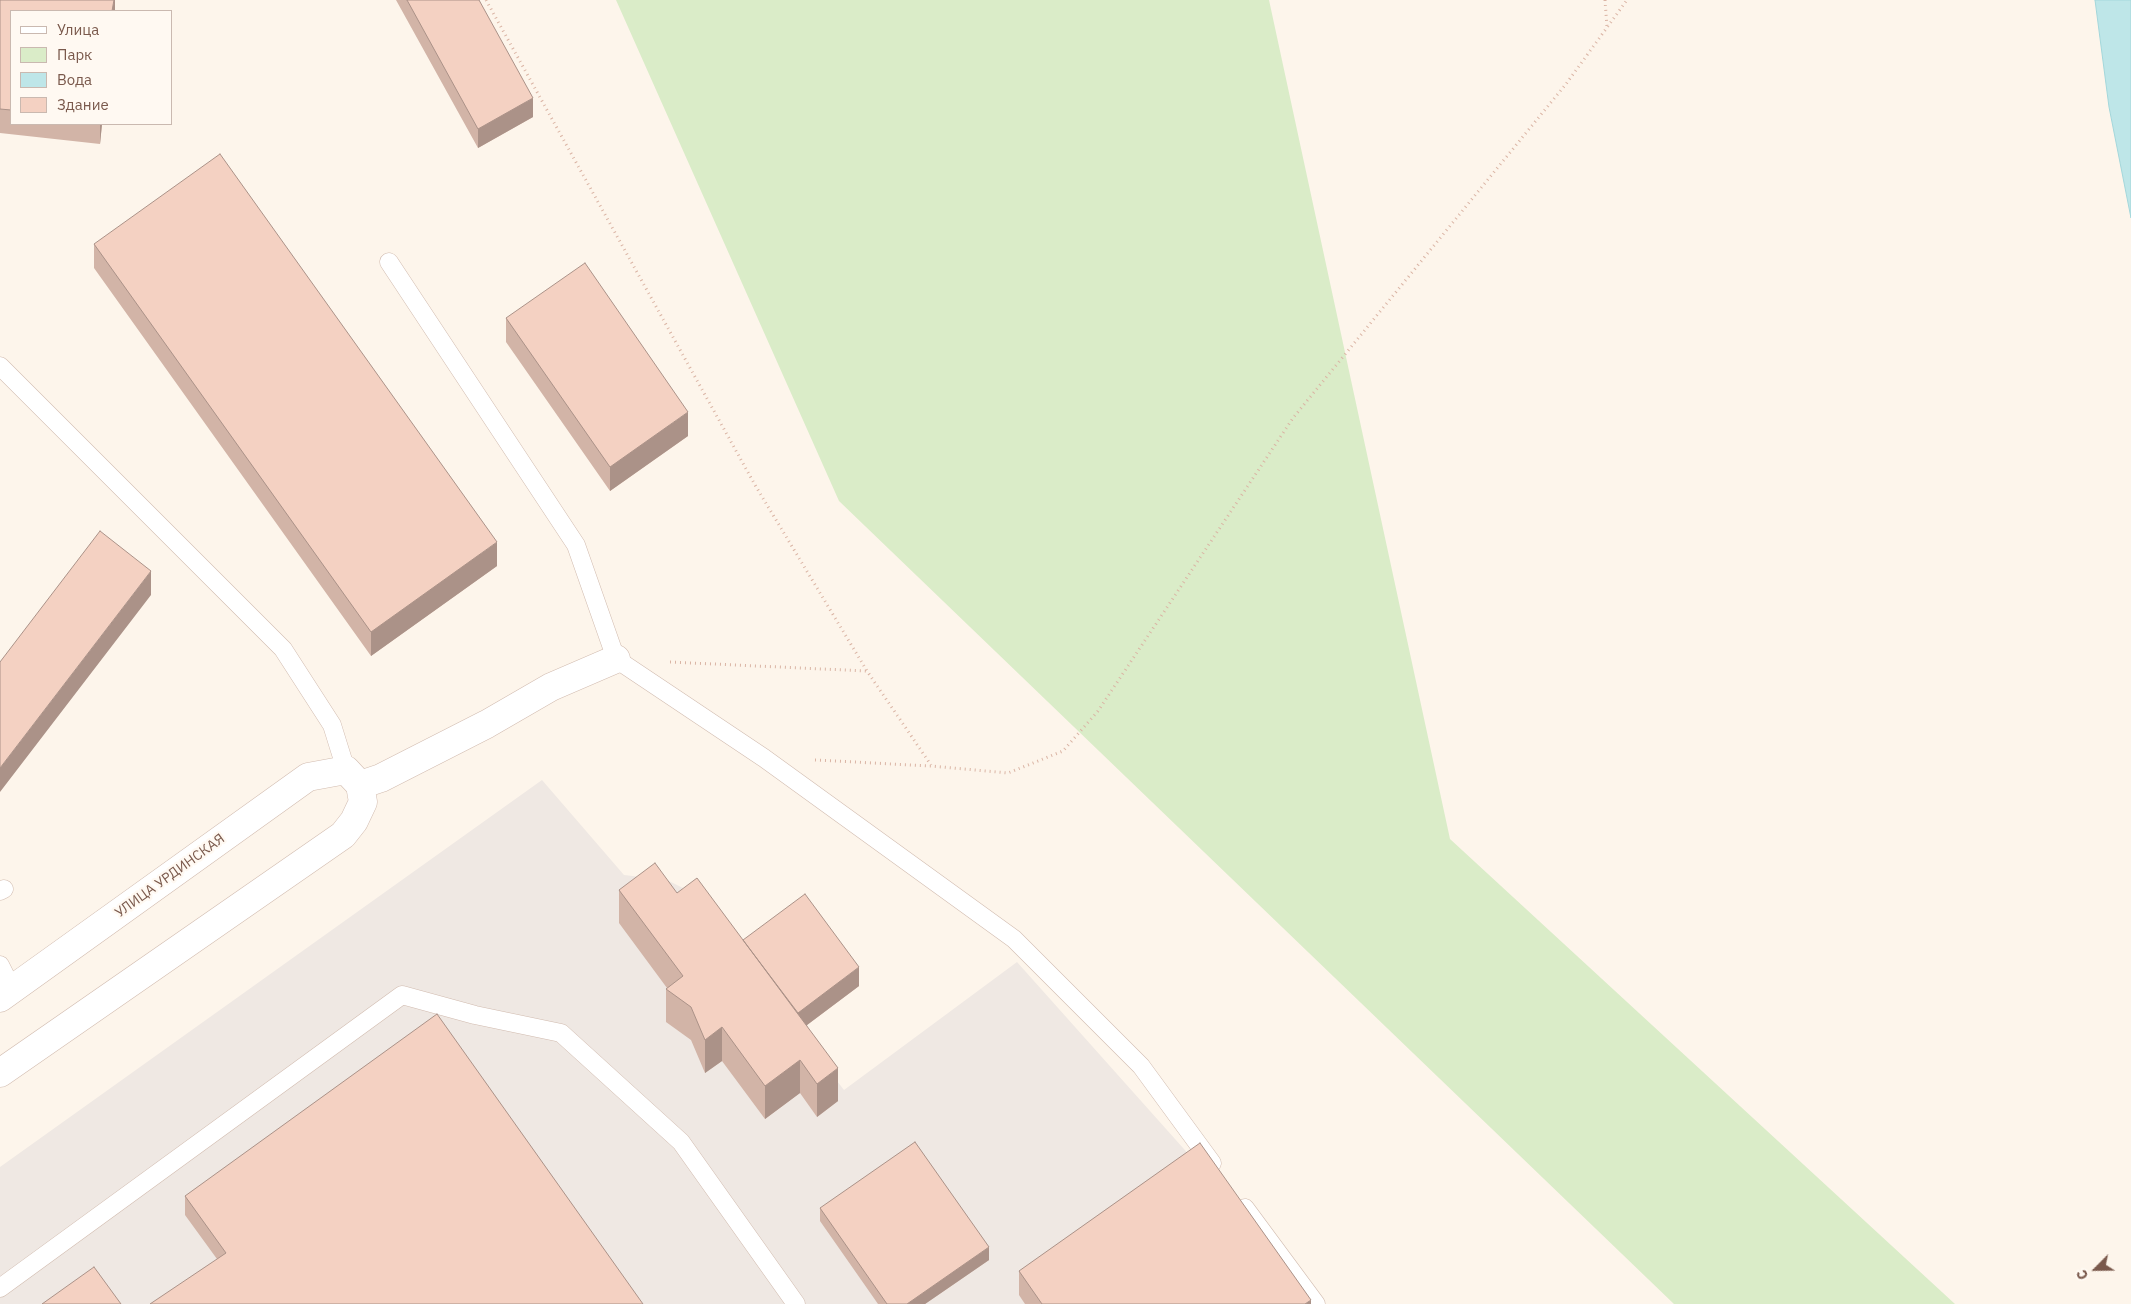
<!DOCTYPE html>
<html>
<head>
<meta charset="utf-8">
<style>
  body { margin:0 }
  #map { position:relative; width:2131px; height:1304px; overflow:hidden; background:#fdf5eb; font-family:"IBM Plex Sans",sans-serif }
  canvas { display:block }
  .legend { position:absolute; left:10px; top:10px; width:162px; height:115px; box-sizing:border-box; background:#fff9f2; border:1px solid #cab9b0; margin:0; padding:6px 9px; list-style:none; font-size:15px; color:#7a594c }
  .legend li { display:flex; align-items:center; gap:10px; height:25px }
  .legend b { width:25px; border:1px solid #cab9b0 }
  .north { position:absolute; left:2071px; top:1244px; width:50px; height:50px; -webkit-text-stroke:4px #fff9f2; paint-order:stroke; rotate:247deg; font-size:14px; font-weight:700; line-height:20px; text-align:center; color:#7a594c }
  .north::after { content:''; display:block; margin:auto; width:18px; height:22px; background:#7a594c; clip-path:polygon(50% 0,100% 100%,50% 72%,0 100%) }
</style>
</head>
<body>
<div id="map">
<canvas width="2131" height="1304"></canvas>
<ul class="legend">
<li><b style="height:6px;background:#fff"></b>Улица</li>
<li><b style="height:14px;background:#daecc8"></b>Парк</li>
<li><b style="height:14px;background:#bee6e8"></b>Вода</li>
<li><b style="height:14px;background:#f4d1c2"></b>Здание</li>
</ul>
<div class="north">С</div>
</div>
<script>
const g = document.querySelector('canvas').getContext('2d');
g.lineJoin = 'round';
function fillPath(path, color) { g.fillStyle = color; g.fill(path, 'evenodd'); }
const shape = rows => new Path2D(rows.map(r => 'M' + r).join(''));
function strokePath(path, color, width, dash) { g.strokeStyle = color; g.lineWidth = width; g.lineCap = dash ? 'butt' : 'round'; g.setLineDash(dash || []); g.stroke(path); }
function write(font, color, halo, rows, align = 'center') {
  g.font = font + ' "IBM Plex Sans",sans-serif'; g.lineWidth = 4.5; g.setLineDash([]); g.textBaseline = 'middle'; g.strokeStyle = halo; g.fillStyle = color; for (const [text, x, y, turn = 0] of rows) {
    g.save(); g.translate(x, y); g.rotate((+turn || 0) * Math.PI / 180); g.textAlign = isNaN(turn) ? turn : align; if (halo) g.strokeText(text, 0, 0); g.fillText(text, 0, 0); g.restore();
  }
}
fillPath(shape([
  [542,780,624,875,667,880,691,892,844,1090,1017,962,1200,1167,1297,1304,0,1304,0,1167]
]), '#efe8e3');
fillPath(shape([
  [616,0,1269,0,1450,839,1955,1304,1674,1304,839,501]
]), '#daecc8');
const water = shape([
  [2095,0,2131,0,2131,218,2109,107,2095,0]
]);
fillPath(water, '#bee6e8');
strokePath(water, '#a4d7db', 1);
const lane = shape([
  [389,262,576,545,616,659,764,758,1014,939,1141,1066,1212,1163],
  [0,366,283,649,332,725,346,770],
  [0,891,4,889],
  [0,965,12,989],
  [1245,1208,1316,1304],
  [0,1288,402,995,475,1015,561,1033,681,1142,796,1304]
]);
const street = shape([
  [360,785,381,778,487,724,551,687,616,659],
  [0,998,308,777,346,770,360,785,363,802,354,821,343,835,0,1073]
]);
strokePath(lane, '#d1bbaf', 19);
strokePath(street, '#d1bbaf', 29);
strokePath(shape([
  [486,0,755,485,867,671,931,765],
  [1605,0,1607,27],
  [670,662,866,671],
  [815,760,931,766,1008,773,1063,751,1098,711,1293,418,1566,84,1627,0]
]), '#dab4a4', 3, [1, 4]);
strokePath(lane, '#fff', 18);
strokePath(street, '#fff', 28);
fillPath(shape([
  [0,0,115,0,115,11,11,11,11,124,102,124,100,144,0,133],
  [396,0,479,0,533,117,478,148],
  [94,244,497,566,371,656,94,268],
  [506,318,688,436,610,491,506,342],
  [619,890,677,893,743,940,859,986,807,1025,838,1101,817,1117,800,1093,765,1119,722,1061,705,1073,691,1040,666,1022,666,989,667,988,619,923],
  [185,1196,643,1304,217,1259,185,1215],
  [820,1208,989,1260,925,1304,878,1304,820,1221],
  [1019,1271,1311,1304,1025,1304,1019,1295]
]), '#d2b4a7');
fillPath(shape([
  [114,0,115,0,115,11,112,11],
  [533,98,533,117,478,148,478,129],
  [100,124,102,124,100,144],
  [688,412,688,436,610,491,610,467],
  [497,542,497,566,371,656,371,632],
  [151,571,151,595,0,792,0,768],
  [859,967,859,986,791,1037,791,1018],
  [722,1027,722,1061,705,1073,705,1040],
  [800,1060,800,1093,765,1119,765,1086],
  [838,1068,838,1101,817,1117,817,1084],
  [989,1247,989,1260,925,1304,907,1304],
  [1311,1300,1311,1304,1305,1304]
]), '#ab9288');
const building = shape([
  [0,0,114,0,112,11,11,11,11,110,0,109,0,0],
  [407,0,479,0,533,98,478,129,407,0],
  [220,154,497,542,371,632,94,244,220,154],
  [585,263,688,412,610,467,506,318,585,263],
  [100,531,151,571,0,768,0,662,100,531],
  [655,863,677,893,697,878,838,1068,817,1084,800,1060,765,1086,722,1027,705,1040,691,1007,666,989,683,976,619,890,655,863],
  [805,894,859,967,798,1013,743,940,805,894],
  [437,1014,643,1304,150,1304,226,1253,185,1196,437,1014],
  [915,1142,989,1247,907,1304,887,1304,820,1208,915,1142],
  [1200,1143,1311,1300,1305,1304,1042,1304,1019,1271,1200,1143],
  [94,1267,121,1304,42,1304,94,1267]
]);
fillPath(building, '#f4d1c2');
strokePath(building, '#ab9288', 1);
write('14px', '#7a594c', '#fff9f2', [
  ["УЛИЦА УРДИНСКАЯ",170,876,-36]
]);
</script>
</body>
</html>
